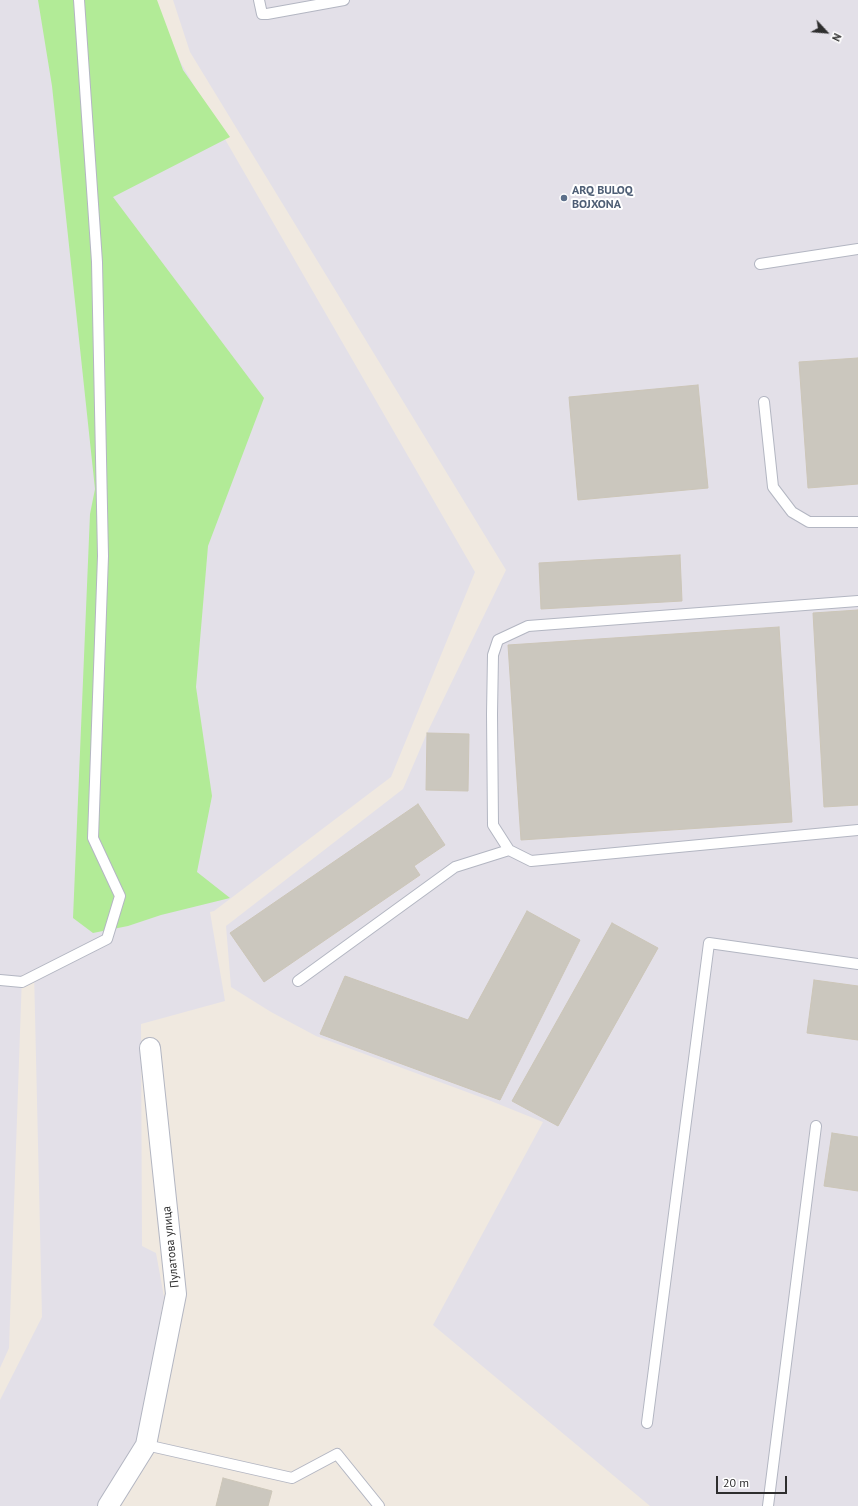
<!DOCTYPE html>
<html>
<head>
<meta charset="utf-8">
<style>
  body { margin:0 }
  #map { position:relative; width:858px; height:1506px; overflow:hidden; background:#f0e9e0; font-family:"PT Sans",sans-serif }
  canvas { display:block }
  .north { position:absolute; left:806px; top:12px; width:40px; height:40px; -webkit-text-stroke:3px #fff; paint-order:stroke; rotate:116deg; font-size:11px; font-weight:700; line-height:16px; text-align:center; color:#2e2e2e }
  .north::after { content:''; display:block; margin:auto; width:14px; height:18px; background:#2e2e2e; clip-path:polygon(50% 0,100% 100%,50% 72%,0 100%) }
  .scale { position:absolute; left:716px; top:1476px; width:71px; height:18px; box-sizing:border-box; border:2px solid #2e2e2e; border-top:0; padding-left:5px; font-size:12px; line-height:14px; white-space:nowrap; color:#2e2e2e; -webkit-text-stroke:3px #fff; paint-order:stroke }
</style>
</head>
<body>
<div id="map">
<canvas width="858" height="1506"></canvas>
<div class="north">N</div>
<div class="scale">20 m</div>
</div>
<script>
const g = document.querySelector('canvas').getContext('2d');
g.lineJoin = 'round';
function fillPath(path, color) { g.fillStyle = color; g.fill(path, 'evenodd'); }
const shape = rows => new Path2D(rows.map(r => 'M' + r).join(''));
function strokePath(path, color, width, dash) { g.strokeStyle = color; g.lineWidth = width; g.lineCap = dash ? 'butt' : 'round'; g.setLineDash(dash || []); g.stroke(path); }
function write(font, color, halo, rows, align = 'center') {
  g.font = font + ' "PT Sans",sans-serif'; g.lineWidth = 4; g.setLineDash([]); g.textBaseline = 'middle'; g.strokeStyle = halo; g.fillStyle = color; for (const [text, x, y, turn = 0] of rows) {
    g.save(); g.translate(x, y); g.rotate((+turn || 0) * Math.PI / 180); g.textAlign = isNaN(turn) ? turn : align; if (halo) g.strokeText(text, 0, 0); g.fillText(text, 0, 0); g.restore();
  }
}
fillPath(shape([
  [0,0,153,0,181,63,475,572,391,777,214,911,210,912,225,1001,141,1024,142,1246,156,1253,164,1297,138,1441,97,1506,0,1506,0,1400,42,1317,34,971,22,975,9,1348,0,1368],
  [173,0,858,0,858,1506,650,1506,433,1325,543,1122,491,1101,316,1036,271,1012,231,987,226,926,403,789,427,733,506,570,190,52]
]), '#e3e0e8');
fillPath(shape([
  [38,0,157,0,183,70,230,137,113,197,264,398,208,546,196,687,212,796,197,872,230,898,161,915,128,926,93,933,73,918,90,514,95,489,52,86]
]), '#b2eb97');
const building = shape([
  [858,358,858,484,808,488,799,362,858,358],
  [698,385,708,488,578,500,569,397,698,385],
  [680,555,682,601,541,609,539,563,680,555],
  [858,610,858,805,824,807,813,613,858,610],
  [779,627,792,822,521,840,508,645,779,627],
  [427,733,469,734,468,791,426,790,427,733],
  [418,804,445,845,414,866,420,875,264,982,230,933,418,804],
  [527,911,580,940,500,1100,320,1034,345,976,468,1020,527,911],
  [612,923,658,948,558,1126,512,1101,612,923],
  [814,980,858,986,858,1040,807,1033,814,980],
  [832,1133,858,1137,858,1191,824,1186,832,1133],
  [223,1478,272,1491,268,1506,216,1506,223,1478]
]);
fillPath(building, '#cbc7be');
strokePath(building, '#ccc6b8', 1);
const lane = shape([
  [259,0,262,14,267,14,344,0],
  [760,264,858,249],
  [764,402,773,487,792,512,809,522,858,522],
  [858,601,528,626,498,640,493,655,492,714,493,825,509,850,531,861,858,830],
  [0,980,22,982,107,939,120,896,93,838,103,556,97,262,79,0],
  [298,981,455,867,509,850],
  [647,1423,709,943,858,964],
  [146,1445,292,1478,337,1454,379,1506],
  [768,1506,816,1126]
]);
const street = shape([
  [108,1506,146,1445,176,1294,150,1048]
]);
strokePath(lane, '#b3b6c2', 12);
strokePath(street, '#b3b6c2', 22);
strokePath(lane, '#fff', 10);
strokePath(street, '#fff', 20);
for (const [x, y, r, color] of [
  [564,198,4,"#5c6f8a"]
]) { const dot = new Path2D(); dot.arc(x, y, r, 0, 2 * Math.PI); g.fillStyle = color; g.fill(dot); strokePath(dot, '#fff', 1.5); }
write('bold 12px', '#4e5e75', '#fff', [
  ["ARQ BULOQ",572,191],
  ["BOJXONA",572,205]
], 'left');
write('12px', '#2e2e2e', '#fff', [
  ["Пулатова улица",171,1247,-96]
]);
</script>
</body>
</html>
